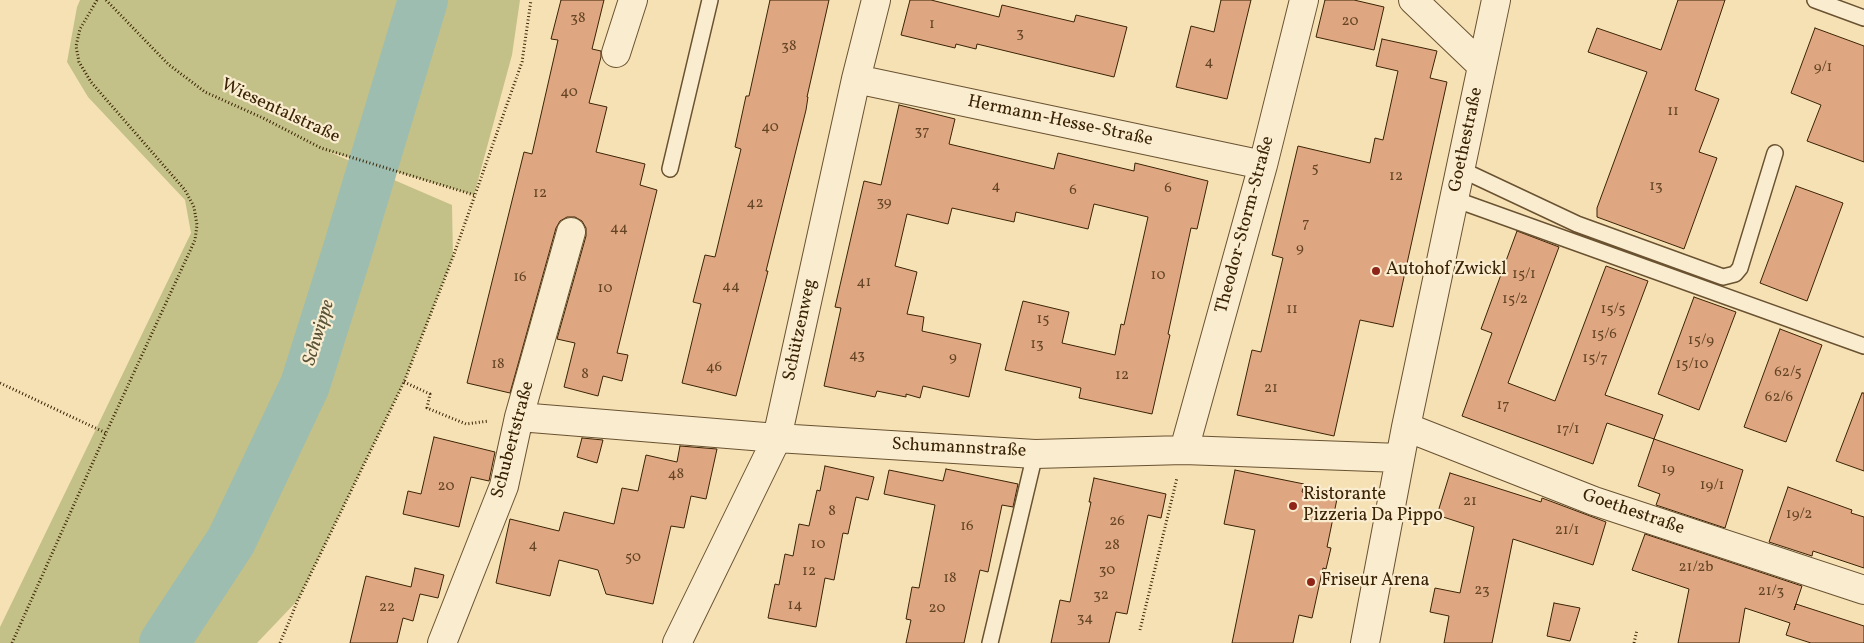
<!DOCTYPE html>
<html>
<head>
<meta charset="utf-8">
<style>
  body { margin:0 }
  canvas { display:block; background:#f6e1b5 }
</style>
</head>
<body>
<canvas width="1864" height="643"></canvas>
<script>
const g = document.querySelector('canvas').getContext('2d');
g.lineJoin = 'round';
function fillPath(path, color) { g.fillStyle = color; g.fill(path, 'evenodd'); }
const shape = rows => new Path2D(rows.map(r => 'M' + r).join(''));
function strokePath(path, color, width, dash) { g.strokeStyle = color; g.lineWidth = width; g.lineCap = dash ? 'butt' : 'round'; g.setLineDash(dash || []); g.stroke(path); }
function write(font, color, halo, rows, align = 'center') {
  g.font = font + ' Vollkorn,serif'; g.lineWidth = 4.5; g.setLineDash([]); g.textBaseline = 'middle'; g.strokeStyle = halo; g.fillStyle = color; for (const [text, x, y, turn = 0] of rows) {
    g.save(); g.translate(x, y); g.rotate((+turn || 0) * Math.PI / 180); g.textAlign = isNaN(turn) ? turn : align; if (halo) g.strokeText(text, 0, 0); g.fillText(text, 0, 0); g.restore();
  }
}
fillPath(shape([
  [80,0,520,0,512,55,474,195,327,151,452,205,453,257,404,382,298,600,257,643,0,643,0,627,191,233,185,200,88,97,67,62,77,7]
]), '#c4c188');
strokePath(shape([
  [164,643,231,541,305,385,347,252,423,0]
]), '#9dbdb0', 50);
const building = shape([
  [561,0,604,0,592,49,601,51,601,57,589,103,607,107,596,152,645,164,640,185,657,190,617,353,628,355,622,381,603,376,598,396,564,387,575,343,557,339,586,236,586,228,582,221,575,217,567,217,560,221,556,228,510,393,467,383,524,152,532,154,558,40,551,39,561,0],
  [770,0,829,0,807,97,808,97,806,110,766,271,768,271,736,396,682,383,701,304,693,302,705,255,715,257,741,149,735,147,746,96,749,96,770,0],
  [910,0,931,0,999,17,1002,5,1074,22,1076,15,1127,27,1114,77,977,44,976,49,956,44,955,48,901,35,910,0],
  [1221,0,1251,0,1227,99,1176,87,1191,26,1214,32,1221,0],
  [1325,0,1354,0,1384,7,1374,50,1316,37,1325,0],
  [1678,0,1725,0,1695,90,1719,99,1699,152,1717,158,1684,249,1597,217,1597,208,1647,72,1588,52,1597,28,1661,50,1678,0],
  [1815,28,1864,46,1864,162,1807,141,1821,105,1791,93,1815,28],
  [1382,39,1437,51,1430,78,1447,82,1393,327,1360,320,1334,436,1237,415,1252,350,1261,352,1283,258,1272,255,1298,146,1370,163,1375,138,1383,140,1398,71,1376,66,1382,39],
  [899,105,955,119,949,144,1054,169,1058,153,1134,171,1135,163,1208,181,1197,229,1191,228,1168,334,1170,335,1152,414,1079,398,1081,388,1005,370,1023,301,1069,312,1062,343,1115,355,1121,324,1124,325,1148,217,1094,204,1088,229,1016,212,1014,222,952,208,948,224,907,214,895,266,917,272,907,314,924,317,922,331,981,344,969,397,923,386,920,398,906,394,906,397,877,391,875,397,824,386,841,308,835,307,864,181,881,185,899,105],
  [1796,186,1843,203,1807,301,1760,283,1796,186],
  [1517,231,1559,247,1508,383,1555,401,1606,266,1648,281,1605,395,1663,415,1654,439,1607,423,1593,464,1462,416,1492,333,1481,329,1517,231],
  [1694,297,1736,312,1699,410,1658,394,1694,297],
  [1780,329,1822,345,1786,442,1744,427,1780,329],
  [1862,393,1864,393,1864,471,1836,461,1862,393],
  [434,437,495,452,489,481,471,477,459,527,403,514,408,491,421,494,434,437],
  [582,438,603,440,597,463,577,457,582,438],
  [1654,439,1743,470,1725,528,1656,505,1660,494,1638,486,1654,439],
  [680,446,717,449,706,499,691,496,684,528,671,526,653,604,606,594,598,570,559,560,550,596,496,583,510,519,559,531,564,512,614,524,622,488,638,491,646,455,677,462,680,446],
  [825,466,874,477,868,500,856,497,848,534,843,533,834,580,825,578,816,627,768,618,775,584,779,585,785,554,793,556,799,524,809,526,817,490,820,491,825,466],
  [946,469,1018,484,1013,507,1002,505,988,572,980,570,964,643,906,643,911,620,906,619,912,587,919,588,935,505,884,494,889,470,943,481,946,469],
  [1235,470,1304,484,1302,492,1337,499,1327,547,1331,548,1326,569,1323,568,1312,618,1299,615,1293,643,1232,643,1255,530,1224,524,1235,470],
  [1450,473,1541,502,1542,498,1606,522,1593,565,1513,539,1492,643,1444,643,1449,616,1430,612,1435,588,1460,593,1474,527,1437,515,1450,473],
  [1094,478,1166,494,1161,518,1148,515,1127,614,1116,612,1109,643,1051,643,1060,600,1070,602,1091,502,1089,502,1094,478],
  [1788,487,1852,510,1851,513,1864,517,1864,568,1813,551,1812,556,1769,542,1788,487],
  [1645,534,1802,586,1794,610,1796,604,1864,626,1864,643,1811,643,1786,635,1790,623,1745,608,1739,643,1678,643,1689,589,1632,570,1645,534],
  [415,568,444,575,438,598,420,594,413,621,403,618,397,643,350,643,366,576,411,587,415,568],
  [1554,603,1580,608,1570,641,1547,636,1554,603]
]);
fillPath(building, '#dfa781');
strokePath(building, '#3b2305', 1);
const lane = shape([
  [1815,0,1864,18],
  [670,169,710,0],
  [1460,169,1577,224,1723,277,1735,274,1740,268,1775,153],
  [1454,199,1864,346],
  [990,643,1035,454]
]);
const street = shape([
  [1413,0,1482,66],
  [616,53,633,0],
  [856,79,1263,165],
  [519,417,777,438,1035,454,1184,450,1400,458],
  [1406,427,1594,501,1864,590],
  [1184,450,1263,165,1304,0],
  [442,643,504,486,519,417,571,232],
  [677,643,777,438,856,79,876,0],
  [1365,643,1406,427,1496,0]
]);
strokePath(lane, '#6a5231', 18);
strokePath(street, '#6a5231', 30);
strokePath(shape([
  [106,0,168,64,205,92,263,118,321,148,474,195],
  [404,382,430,394,427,408,466,424,489,421],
  [0,383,106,433],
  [1140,630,1177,478],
  [12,643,106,433,195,240,197,225,194,207,185,190,91,82,79,62,76,46,80,29,97,0],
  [280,643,298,600,404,382,453,257,522,62,531,0],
  [1634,643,1637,630]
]), '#3b2305', 3, [1, 2.5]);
strokePath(lane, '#f9eccf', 15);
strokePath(street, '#f9eccf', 28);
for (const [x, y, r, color] of [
  [1376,271,5,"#8f2418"],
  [1293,506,5,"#8f2418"],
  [1311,582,5,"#8f2418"]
]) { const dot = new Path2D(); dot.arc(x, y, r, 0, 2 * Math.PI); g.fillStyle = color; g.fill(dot); strokePath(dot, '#f9eccf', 2); }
write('15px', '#644424', null, [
  ["38",578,19],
  ["20",1350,22],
  ["1",932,25],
  ["3",1020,34],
  ["38",789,47],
  ["4",1209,63],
  ["9/1",1823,68],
  ["40",569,93],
  ["11",1673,112],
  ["40",770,128],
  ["37",922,132],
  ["5",1315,169],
  ["12",1396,177],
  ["4",996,187],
  ["13",1656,187],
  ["6",1168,189],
  ["6",1073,191],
  ["12",540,194],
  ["39",884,203],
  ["42",755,204],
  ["7",1306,224],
  ["44",619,229],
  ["9",1300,249],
  ["15/1",1524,275],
  ["10",1158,276],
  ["16",520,278],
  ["41",864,283],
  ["44",731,287],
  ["10",605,289],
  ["15/2",1515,300],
  ["11",1292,310],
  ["15/5",1613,310],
  ["15",1043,320],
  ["15/6",1604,335],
  ["15/9",1701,341],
  ["13",1037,345],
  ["43",857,356],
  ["9",953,358],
  ["15/7",1595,359],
  ["18",498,365],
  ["15/10",1692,365],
  ["46",714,368],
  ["62/5",1788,373],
  ["8",585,375],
  ["12",1122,376],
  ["21",1271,389],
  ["62/6",1779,398],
  ["17",1503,406],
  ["17/1",1568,430],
  ["19",1668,470],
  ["48",676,475],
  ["19/1",1712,486],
  ["20",446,487],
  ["21",1470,502],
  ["8",832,512],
  ["19/2",1799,515],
  ["26",1117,522],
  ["16",967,527],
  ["21/1",1567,531],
  ["10",818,545],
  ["4",533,546],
  ["28",1112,546],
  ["50",633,558],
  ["21/2b",1696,568],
  ["30",1107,571],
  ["12",809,572],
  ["18",950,579],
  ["23",1482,591],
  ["21/3",1771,592],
  ["32",1101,596],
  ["14",795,606],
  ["22",387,608],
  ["20",937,609],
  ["34",1085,619]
]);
write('18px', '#3b2305', '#f9eccf', [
  ["Wiesentalstraße",280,112,25],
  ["Hermann-Hesse-Straße",1060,122,12],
  ["Goethestraße",1467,140,-78],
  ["Theodor-Storm-Straße",1246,225,-75],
  ["Schützenweg",801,330,-78],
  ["Schubertstraße",514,440,-75],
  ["Schumannstraße",959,449,3],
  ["Goethestraße",1633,513,19]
]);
write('18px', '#3b2305', '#f9eccf', [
  ["Autohof Zwickl",1386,271],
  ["Ristorante",1303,496],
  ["Pizzeria Da Pippo",1303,517],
  ["Friseur Arena",1321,582]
], 'left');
write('italic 19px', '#585138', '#f9eccf', [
  ["Schwippe",320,333,-73]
]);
</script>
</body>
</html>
